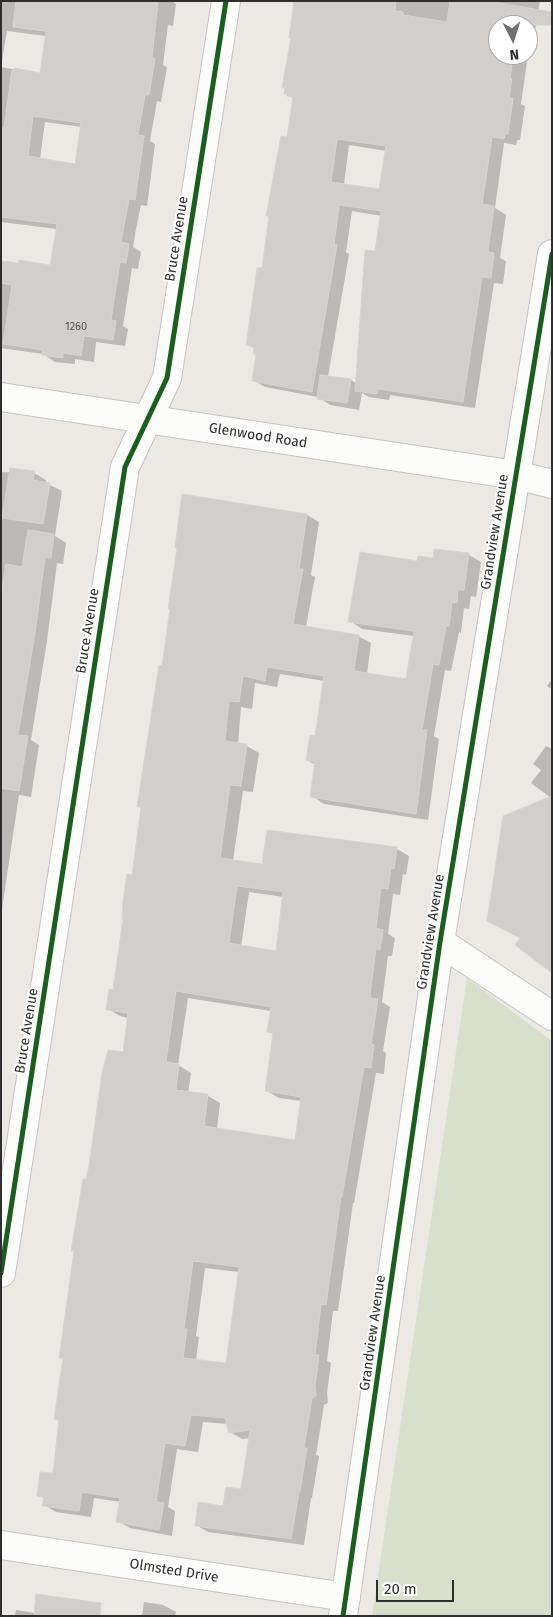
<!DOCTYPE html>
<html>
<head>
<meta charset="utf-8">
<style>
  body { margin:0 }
  #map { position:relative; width:553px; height:1617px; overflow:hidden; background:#ece8e4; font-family:"Fira Sans",sans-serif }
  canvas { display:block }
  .frame { position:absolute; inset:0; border:2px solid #2e2e2e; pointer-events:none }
  .north { position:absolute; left:488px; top:15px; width:50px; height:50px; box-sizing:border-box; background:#fff; border:1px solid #ababab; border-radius:50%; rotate:175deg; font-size:14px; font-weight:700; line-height:20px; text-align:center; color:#2e2e2e }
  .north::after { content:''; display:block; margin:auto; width:18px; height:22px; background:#706f6e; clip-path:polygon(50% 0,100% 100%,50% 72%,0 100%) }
  .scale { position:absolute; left:376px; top:1580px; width:78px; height:22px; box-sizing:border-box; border:2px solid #2e2e2e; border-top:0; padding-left:6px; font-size:15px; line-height:18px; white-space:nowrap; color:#2e2e2e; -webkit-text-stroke:4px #fff; paint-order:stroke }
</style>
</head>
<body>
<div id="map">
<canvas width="553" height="1617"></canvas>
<div class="frame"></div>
<div class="north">N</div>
<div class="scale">20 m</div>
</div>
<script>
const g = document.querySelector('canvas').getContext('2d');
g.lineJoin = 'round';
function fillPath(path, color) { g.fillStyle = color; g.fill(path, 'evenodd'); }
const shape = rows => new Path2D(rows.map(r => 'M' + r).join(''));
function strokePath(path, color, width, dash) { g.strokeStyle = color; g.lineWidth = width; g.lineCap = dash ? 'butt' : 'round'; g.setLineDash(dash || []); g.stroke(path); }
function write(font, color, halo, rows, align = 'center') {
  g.font = font + ' "Fira Sans",sans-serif'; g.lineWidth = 4; g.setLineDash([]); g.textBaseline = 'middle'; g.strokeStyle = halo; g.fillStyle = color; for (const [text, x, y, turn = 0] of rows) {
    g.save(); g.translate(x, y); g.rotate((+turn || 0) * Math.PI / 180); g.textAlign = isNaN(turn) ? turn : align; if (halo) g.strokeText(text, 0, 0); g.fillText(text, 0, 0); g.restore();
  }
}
fillPath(shape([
  [467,978,552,1041,552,1616,372,1616]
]), '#d8e0cc');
fillPath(shape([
  [1,1,172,1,176,4,173,26,168,25,163,65,167,67,161,102,157,101,150,141,155,144,147,206,141,205,136,229,133,247,141,252,138,269,132,268,123,326,128,329,125,346,96,342,94,362,75,359,75,364,55,362,43,354,1,348,1,262,51,266,57,229,1,222],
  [7,31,46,36,41,74,1,67],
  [45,122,82,127,76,165,40,159],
  [298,1,540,1,533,41,530,41,528,53,528,25,498,25,498,55,528,55,521,104,525,106,520,140,517,140,516,145,504,143,495,208,506,215,500,258,506,261,503,284,494,283,475,408,390,395,389,400,369,397,362,393,359,410,330,405,318,397,265,387,253,380,257,355,255,349,247,344,263,270,294,99,289,95],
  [349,145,387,151,380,190,344,185],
  [352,211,382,216,357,384,351,380,328,377,349,254,346,252],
  [1,472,34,473,46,480,46,483,62,491,55,536,66,543,63,564,57,563,47,641,31,740,39,745,31,797,19,795,2,909],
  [184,495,307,515,319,522,311,575,315,577,306,627,358,636,371,643,367,674,407,680,414,636,362,629,350,621,418,563,434,560,435,550,469,555,481,562,476,597,471,596,469,609,464,608,461,633,459,632,451,671,445,670,434,736,439,739,428,820,324,804,312,796,316,765,307,760,316,737,325,681,280,674,277,687,255,683,252,709,241,707,238,744,247,746,259,753,253,792,243,791,233,861,263,865,397,849,409,856,406,875,403,874,400,895,393,894,388,934,395,938,392,956,388,956,382,1002,390,1007,383,1051,386,1053,384,1074,376,1073,354,1203,353,1203,338,1311,333,1311,327,1361,331,1363,327,1393,328,1403,324,1405,316,1455,319,1456,312,1498,311,1498,304,1545,208,1532,196,1525,224,1507,242,1491,250,1438,242,1439,230,1432,228,1424,203,1422,198,1452,177,1449,168,1507,175,1511,172,1536,130,1528,118,1521,121,1502,94,1498,91,1517,56,1512,44,1505,45,1499,38,1495,54,1474,60,1421,55,1418,64,1359,60,1357,76,1252,73,1251,87,1180,124,1054,128,1018,120,1016,108,1009,114,991,133,877,142,809,138,806,163,667],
  [249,892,284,897,277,953,241,947],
  [188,998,271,1011,268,1031,274,1035,267,1091,279,1098,302,1101,296,1141,217,1129,220,1103,208,1096,188,1093,191,1073,178,1065],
  [205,1268,239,1272,228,1365,196,1361,199,1337,196,1336],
  [552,679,552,689,547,686],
  [546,746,552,749,552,971,521,938,551,798,531,783,541,770,533,764],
  [144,1602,163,1605,176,1612,175,1616,142,1616],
  [16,1610,35,1613,77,1616,15,1616]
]), '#0003');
const building = shape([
  [16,1,158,1,152,58,155,59,149,95,145,95,138,135,144,136,135,200,129,199,121,242,129,244,126,263,120,262,111,320,116,321,113,340,84,336,81,356,63,353,63,358,42,355,43,350,3,344,12,285,1,283,1,261,19,263,19,260,50,265,57,224,1,217,1,128,4,128,12,70,14,71,15,68,40,73,46,31,13,27,16,1],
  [33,116,81,123,75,164,28,156,33,116],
  [294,1,396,1,395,11,403,12,403,15,447,22,450,1,488,1,552,12,552,25,498,25,498,62,512,64,510,79,512,79,509,98,513,98,508,134,505,134,504,139,492,137,482,204,494,206,488,252,494,253,491,278,482,277,463,402,378,389,377,394,355,391,365,250,375,251,381,211,339,205,334,245,337,245,312,392,252,381,256,354,253,354,254,347,246,345,257,268,262,268,269,216,266,216,281,136,287,137,293,97,287,96,287,94,284,94,285,88,282,87,291,38,289,38,294,1],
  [337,139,386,146,379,189,331,182,337,139],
  [320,375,351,379,347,403,317,399,320,375],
  [10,468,35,471,33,480,50,483,43,524,2,518,10,468],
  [182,494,307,514,299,569,303,569,293,624,359,635,354,671,406,679,414,631,348,622,360,552,417,561,418,556,433,558,434,549,469,553,464,590,458,590,457,603,452,602,449,626,446,626,439,665,433,664,422,730,427,730,416,814,310,797,315,762,306,760,310,735,315,736,324,676,267,667,265,681,243,676,239,702,229,701,225,741,247,744,241,786,230,785,220,858,262,864,267,830,397,847,394,869,391,868,388,889,381,888,376,928,383,930,380,950,376,949,370,994,371,998,378,999,371,1044,374,1045,371,1068,364,1067,342,1197,341,1196,326,1305,321,1304,315,1355,319,1355,315,1386,316,1396,312,1398,304,1448,307,1448,300,1492,299,1492,291,1539,195,1526,198,1502,223,1506,226,1487,241,1489,250,1430,229,1433,225,1418,191,1415,185,1446,165,1443,156,1502,164,1503,159,1530,116,1522,120,1498,82,1492,79,1511,42,1506,44,1497,37,1496,40,1472,53,1473,59,1420,54,1419,63,1358,59,1358,74,1251,71,1251,83,1179,86,1179,89,1166,102,1073,108,1050,123,1052,128,1013,106,1010,109,989,113,990,123,919,122,919,123,901,127,874,132,875,141,807,137,807,159,665,162,666,170,609,168,609,177,548,175,547,182,494],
  [237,886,283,892,276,951,229,943,237,886],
  [176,991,271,1007,267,1032,273,1033,265,1091,301,1097,295,1140,204,1126,208,1094,176,1090,179,1064,166,1062,176,991],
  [193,1261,239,1267,226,1363,183,1358,187,1329,184,1329,193,1261],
  [28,530,54,534,51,558,45,557,35,633,18,735,28,736,19,791,1,788,1,596,6,564,22,567,28,530],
  [552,796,552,973,515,945,520,938,487,921,503,816,552,796],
  [36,1594,101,1603,100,1616,34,1616,36,1594]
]);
fillPath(building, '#d1cecb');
strokePath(building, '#d7d4d0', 1);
const minor = shape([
  [516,475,552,484],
  [440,942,552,1016],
  [1,1273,125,467,167,378,226,1],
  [1,1545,346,1597]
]);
const tertiary = shape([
  [1,397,516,475],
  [343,1616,440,942,552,254]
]);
strokePath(minor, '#c5c4c5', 30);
strokePath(tertiary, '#c5c4c5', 30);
strokePath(minor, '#fcfcfb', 28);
strokePath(tertiary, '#fcfcfb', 28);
strokePath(shape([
  [1,1273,125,467,167,378,226,1],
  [343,1616,440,942,552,254]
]), '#1b5e20', 5);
write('11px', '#585857', null, [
  ["1260",76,327]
]);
write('14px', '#2e2e2e', '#fff', [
  ["Bruce Avenue",177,239,-81],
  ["Glenwood Road",258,436,9],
  ["Grandview Avenue",495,532,-81],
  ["Bruce Avenue",88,631,-81],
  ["Grandview Avenue",431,932,-81],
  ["Bruce Avenue",27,1031,-81],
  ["Grandview Avenue",373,1333,-82],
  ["Olmsted Drive",174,1571,9]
]);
</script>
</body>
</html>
